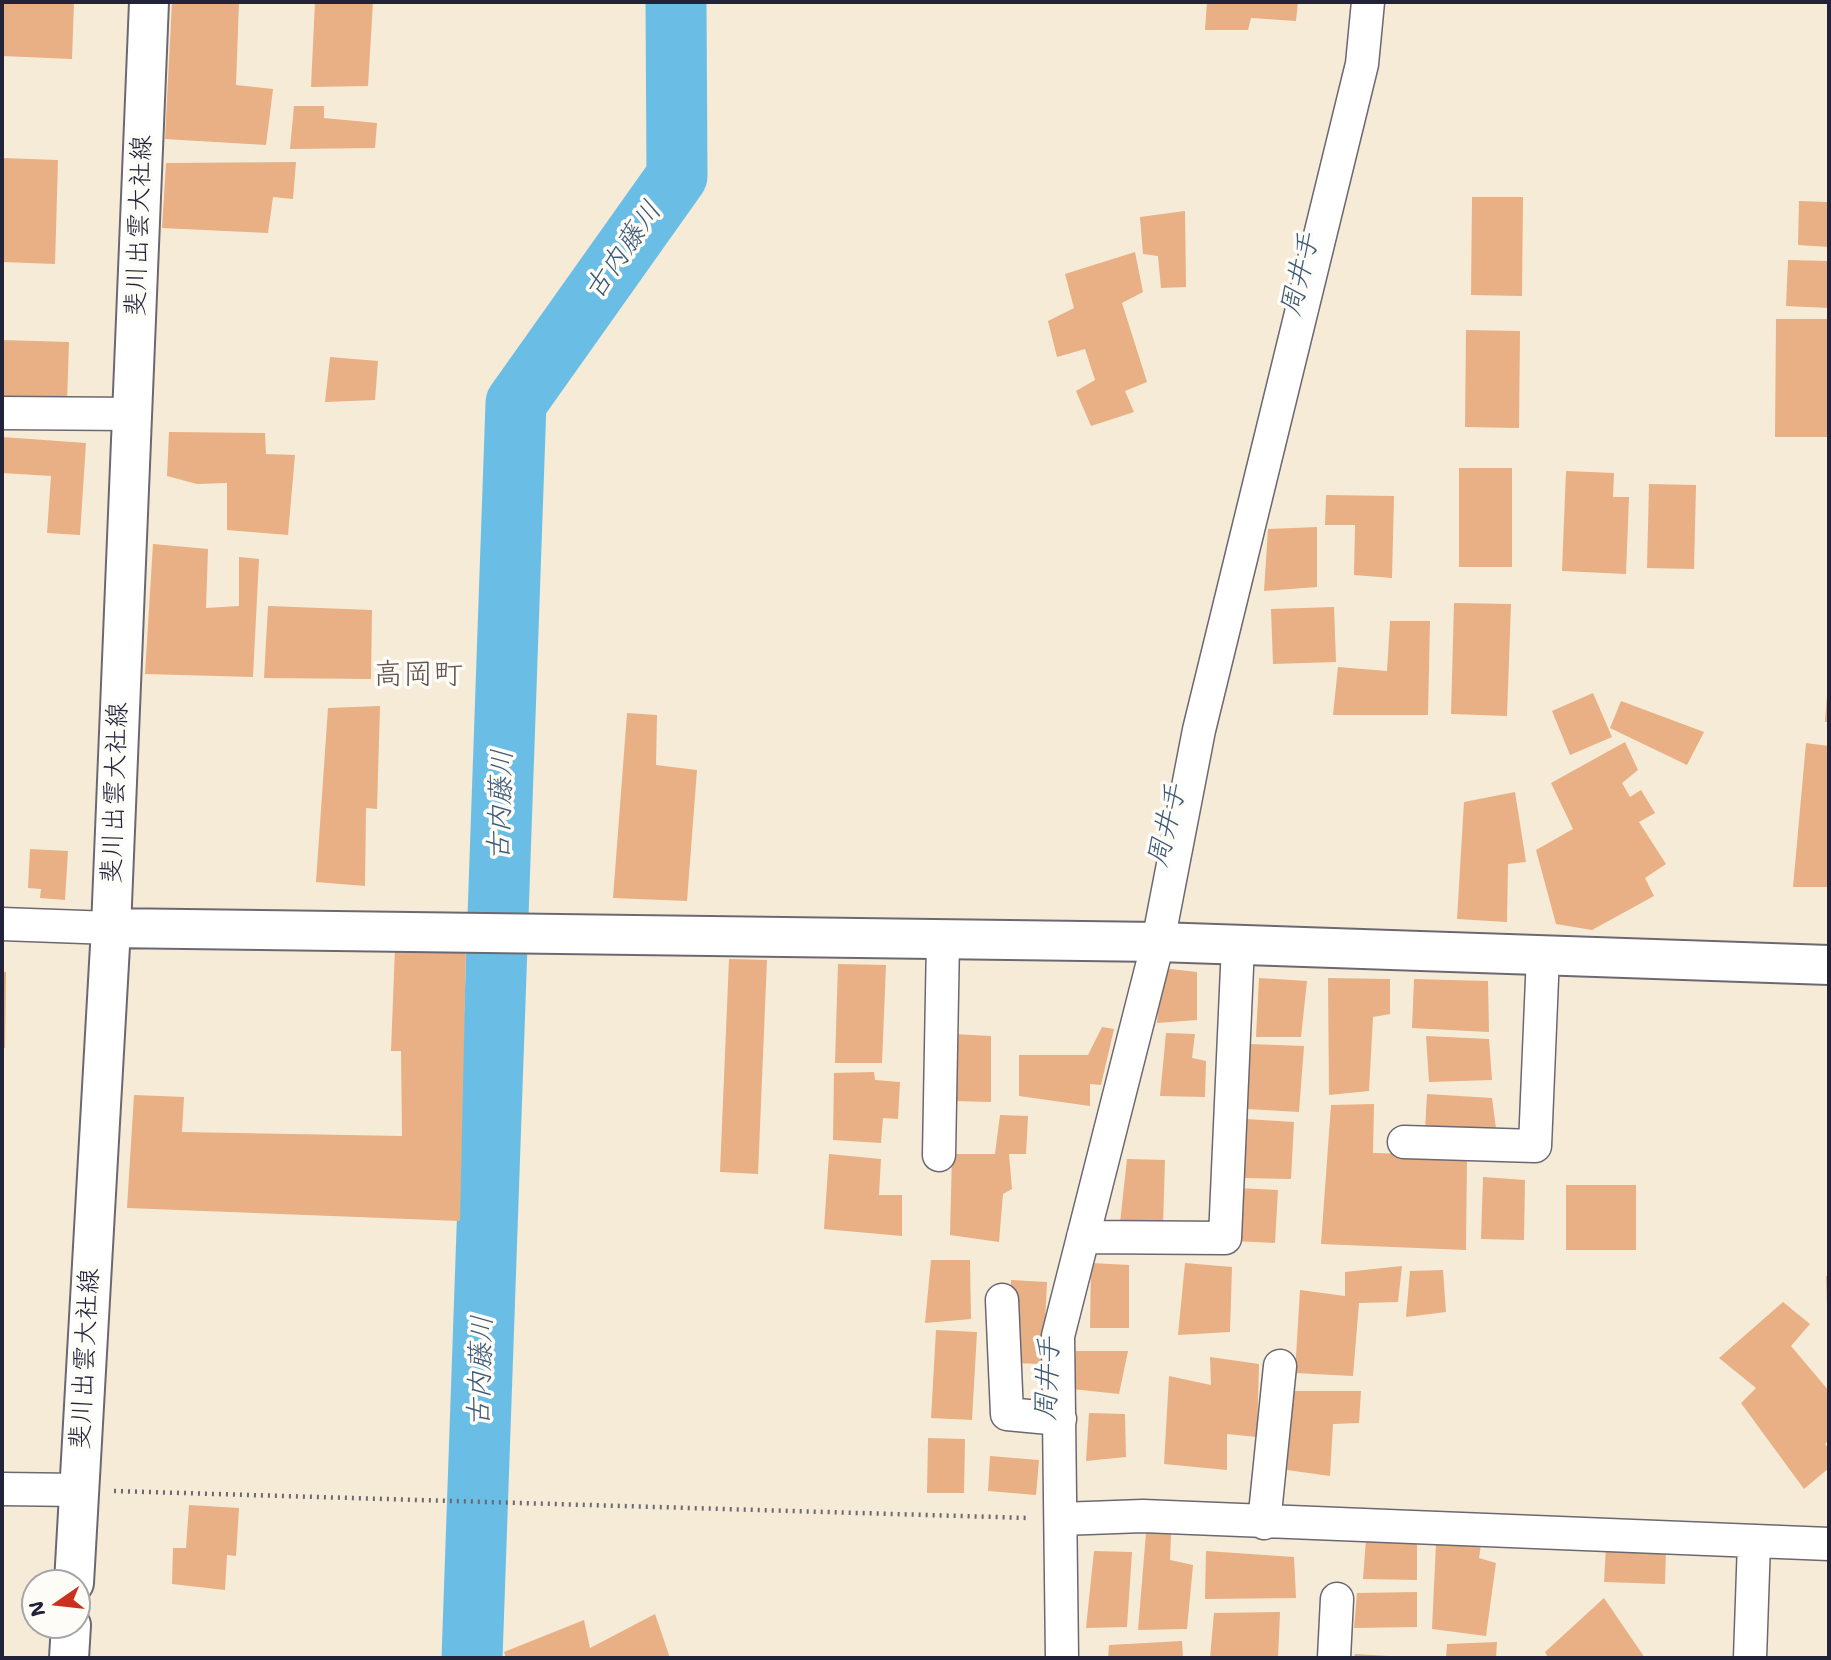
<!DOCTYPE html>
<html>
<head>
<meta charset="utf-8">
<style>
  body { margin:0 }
  #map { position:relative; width:1831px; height:1660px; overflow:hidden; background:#f6ebd7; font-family:"Shantell Sans",sans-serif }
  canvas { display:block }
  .frame { position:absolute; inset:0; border:4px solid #22223b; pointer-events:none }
  .north { position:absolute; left:21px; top:1569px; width:70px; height:70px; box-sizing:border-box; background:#fdfcf7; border:2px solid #a5a5ac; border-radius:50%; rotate:256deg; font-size:19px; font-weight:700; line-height:28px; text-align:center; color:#22223b }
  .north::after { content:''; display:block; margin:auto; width:24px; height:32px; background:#c8321e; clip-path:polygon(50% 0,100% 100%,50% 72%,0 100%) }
</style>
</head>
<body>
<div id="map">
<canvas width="1831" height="1660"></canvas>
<div class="frame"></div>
<div class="north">N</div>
</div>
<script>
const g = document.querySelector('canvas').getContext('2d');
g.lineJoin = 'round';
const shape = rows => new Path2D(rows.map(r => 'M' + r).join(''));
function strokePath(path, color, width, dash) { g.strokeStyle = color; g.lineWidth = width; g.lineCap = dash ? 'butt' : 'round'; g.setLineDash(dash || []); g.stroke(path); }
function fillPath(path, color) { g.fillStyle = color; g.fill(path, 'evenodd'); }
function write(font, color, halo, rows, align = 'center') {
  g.font = font + ' "Shantell Sans","Klee One",sans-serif'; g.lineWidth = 7; g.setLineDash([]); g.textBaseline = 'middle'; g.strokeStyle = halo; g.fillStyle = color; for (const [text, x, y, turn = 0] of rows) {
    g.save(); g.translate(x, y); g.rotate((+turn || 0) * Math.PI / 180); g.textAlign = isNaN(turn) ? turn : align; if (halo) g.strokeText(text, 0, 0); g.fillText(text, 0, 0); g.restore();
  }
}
strokePath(shape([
  [472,1658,516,403,677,176,676,2]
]), '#6abee6', 61);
fillPath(shape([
  [2,2,74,2,72,59,2,56],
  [172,2,239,2,236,85,273,89,266,145,165,139],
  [315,2,373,2,368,86,311,87],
  [1207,2,1298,2,1296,21,1251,18,1248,30,1205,30],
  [294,106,324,106,324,118,377,123,375,148,290,149],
  [2,158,58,160,55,264,2,262],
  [296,162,293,199,273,197,268,233,162,228,166,163],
  [1472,197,1523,197,1522,296,1471,295],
  [1799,201,1829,202,1829,247,1798,245],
  [1185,211,1186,287,1161,288,1158,256,1143,254,1140,217],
  [1135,252,1143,292,1122,303,1147,382,1125,391,1134,412,1091,426,1076,391,1095,380,1085,349,1057,357,1048,321,1074,308,1065,274],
  [1788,260,1829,261,1829,308,1786,306],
  [1776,319,1829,319,1829,437,1775,437],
  [1466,330,1520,331,1519,428,1465,427],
  [2,340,69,342,67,402,2,400],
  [330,357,378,361,375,400,325,402],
  [169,432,265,433,266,454,295,455,288,535,227,530,227,483,197,484,167,476],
  [2,437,86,443,80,535,47,533,51,476,2,473],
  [1459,468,1512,468,1512,567,1459,567],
  [1566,471,1614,473,1613,497,1629,497,1626,574,1562,571],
  [1649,484,1696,485,1694,569,1647,568],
  [1326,495,1394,496,1392,578,1354,575,1355,525,1325,525],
  [1317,527,1317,587,1264,591,1268,529],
  [153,544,208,549,206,608,239,606,239,557,259,559,253,677,145,674],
  [1454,603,1511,604,1507,716,1451,714],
  [268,606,372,610,371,679,264,678],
  [1334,607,1336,662,1273,664,1271,609],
  [1390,621,1430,621,1428,715,1333,715,1338,667,1387,671],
  [1593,693,1612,737,1570,755,1552,711],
  [1827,695,1829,722,1825,722],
  [1621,701,1704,732,1687,765,1610,728],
  [380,706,377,809,366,808,365,886,316,882,328,708],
  [627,713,657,715,656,765,697,770,687,901,613,898],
  [1625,742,1638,770,1622,783,1630,797,1641,790,1655,813,1639,822,1666,864,1645,878,1654,896,1592,930,1556,924,1536,850,1573,829,1551,783],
  [1806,743,1829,746,1829,887,1793,887],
  [1515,792,1526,862,1508,864,1507,922,1457,919,1464,802],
  [30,849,68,851,65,900,40,898,41,889,28,888],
  [395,948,466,952,460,1221,127,1208,134,1095,184,1097,182,1132,402,1136,401,1051,391,1051],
  [729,959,767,960,758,1174,720,1172],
  [838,964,886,965,882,1063,835,1063],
  [1162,968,1197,972,1197,1020,1157,1023],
  [2,972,6,972,5,1048,2,1048],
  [1259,978,1307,981,1301,1037,1256,1037],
  [1328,978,1390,979,1390,1014,1373,1017,1369,1091,1329,1095],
  [1414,979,1488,981,1489,1032,1412,1028],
  [1102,1027,1114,1029,1101,1085,1090,1084,1090,1106,1019,1096,1019,1055,1088,1055],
  [1166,1033,1195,1034,1192,1058,1206,1061,1205,1097,1160,1096],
  [953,1034,991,1036,991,1102,952,1101],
  [1426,1036,1489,1039,1492,1080,1429,1082],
  [1250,1044,1304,1046,1299,1112,1247,1109],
  [874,1072,875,1080,900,1082,898,1119,883,1118,881,1143,833,1140,834,1073],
  [1427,1094,1492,1098,1497,1136,1425,1130],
  [1374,1104,1373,1153,1467,1155,1466,1250,1321,1244,1331,1105],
  [1000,1115,1028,1116,1026,1154,1009,1154,1012,1189,1003,1194,999,1242,950,1235,952,1154,995,1154],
  [1246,1119,1294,1122,1291,1179,1244,1178],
  [829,1154,881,1159,879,1195,902,1195,902,1236,824,1229],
  [1127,1159,1165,1160,1163,1225,1120,1223],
  [1483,1177,1525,1180,1524,1240,1481,1239],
  [1566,1185,1636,1185,1636,1250,1566,1250],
  [1237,1188,1278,1190,1275,1243,1233,1241],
  [931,1260,970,1260,971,1319,925,1323],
  [1091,1263,1129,1265,1129,1328,1090,1328],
  [1185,1263,1232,1267,1230,1332,1178,1335],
  [1402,1266,1398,1302,1359,1303,1353,1376,1295,1373,1300,1290,1345,1296,1345,1272],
  [1443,1270,1446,1312,1406,1317,1410,1271],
  [1829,1275,1829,1304,1827,1304,1826,1276],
  [1011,1280,1047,1282,1043,1364,1008,1363],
  [1783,1302,1810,1324,1791,1346,1829,1391,1829,1440,1825,1444,1829,1449,1829,1468,1804,1489,1741,1403,1756,1388,1719,1358],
  [936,1330,977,1332,972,1420,931,1418],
  [1076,1351,1128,1351,1119,1394,1072,1389],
  [1210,1357,1259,1364,1257,1437,1227,1434,1227,1470,1164,1464,1169,1376,1211,1385],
  [1292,1391,1361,1391,1359,1423,1333,1424,1330,1476,1287,1470],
  [1089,1413,1125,1414,1126,1457,1086,1461],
  [928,1438,965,1439,964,1493,927,1493],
  [990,1456,1039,1460,1036,1495,988,1491],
  [189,1505,239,1508,236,1556,227,1555,225,1590,172,1584,173,1548,186,1548],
  [1146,1533,1171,1534,1170,1560,1193,1565,1187,1629,1138,1630],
  [1366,1539,1417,1540,1417,1580,1363,1579],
  [1436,1543,1481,1544,1479,1558,1496,1563,1486,1636,1432,1629],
  [1606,1546,1666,1548,1665,1584,1604,1582],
  [1094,1551,1132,1552,1127,1627,1086,1628],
  [1206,1551,1294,1557,1296,1598,1205,1599],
  [1417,1592,1417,1627,1354,1628,1357,1593],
  [1604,1598,1645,1658,1548,1658,1545,1652],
  [1280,1612,1278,1658,1210,1658,1214,1613],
  [655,1614,670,1658,506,1658,504,1652,584,1620,590,1648],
  [1182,1641,1183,1658,1108,1658,1109,1645],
  [1497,1642,1496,1658,1446,1658,1447,1644],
  [1355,1654,1389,1656,1388,1658,1354,1658]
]), '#e8b084');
const street = shape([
  [2,413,132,414],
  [2,924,111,928],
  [1404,1142,1535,1146,1543,955],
  [939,1155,943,940],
  [1083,1237,1225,1238,1238,945],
  [1002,1300,1007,1414,1060,1419],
  [2,1489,79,1490],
  [1061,1519,1143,1516,1829,1544],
  [1264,1523,1280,1366],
  [1062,1658,1058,1336,1158,942,1199,730,1362,64,1368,2],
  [1334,1658,1337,1599],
  [1750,1658,1754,1542]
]);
const secondary = shape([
  [111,928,1158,942,1829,965],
  [74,1583,111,928,149,2],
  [69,1658,71,1625]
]);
strokePath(street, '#6c6872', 35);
strokePath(secondary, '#6c6872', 42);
strokePath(shape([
  [114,1491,1029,1518]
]), '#6c6872', 4.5, [2, 5]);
strokePath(street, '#fff', 32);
strokePath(secondary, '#fff', 38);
write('26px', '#22223b', '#fdfcf7', [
  ["斐川出雲大社線",140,226,-88],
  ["斐川出雲大社線",116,793,-88],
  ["斐川出雲大社線",86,1359,-87]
]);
write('italic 28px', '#3b5977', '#fdfcf7', [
  ["古内藤川",624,251,-55],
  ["周井手",1301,275,-76],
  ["古内藤川",502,805,-88],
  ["周井手",1168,826,-76],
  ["古内藤川",482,1371,-88],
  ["周井手",1049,1379,-87]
]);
write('30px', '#675455', '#fdfcf7', [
  ["高岡町",418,676]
]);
</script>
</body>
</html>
